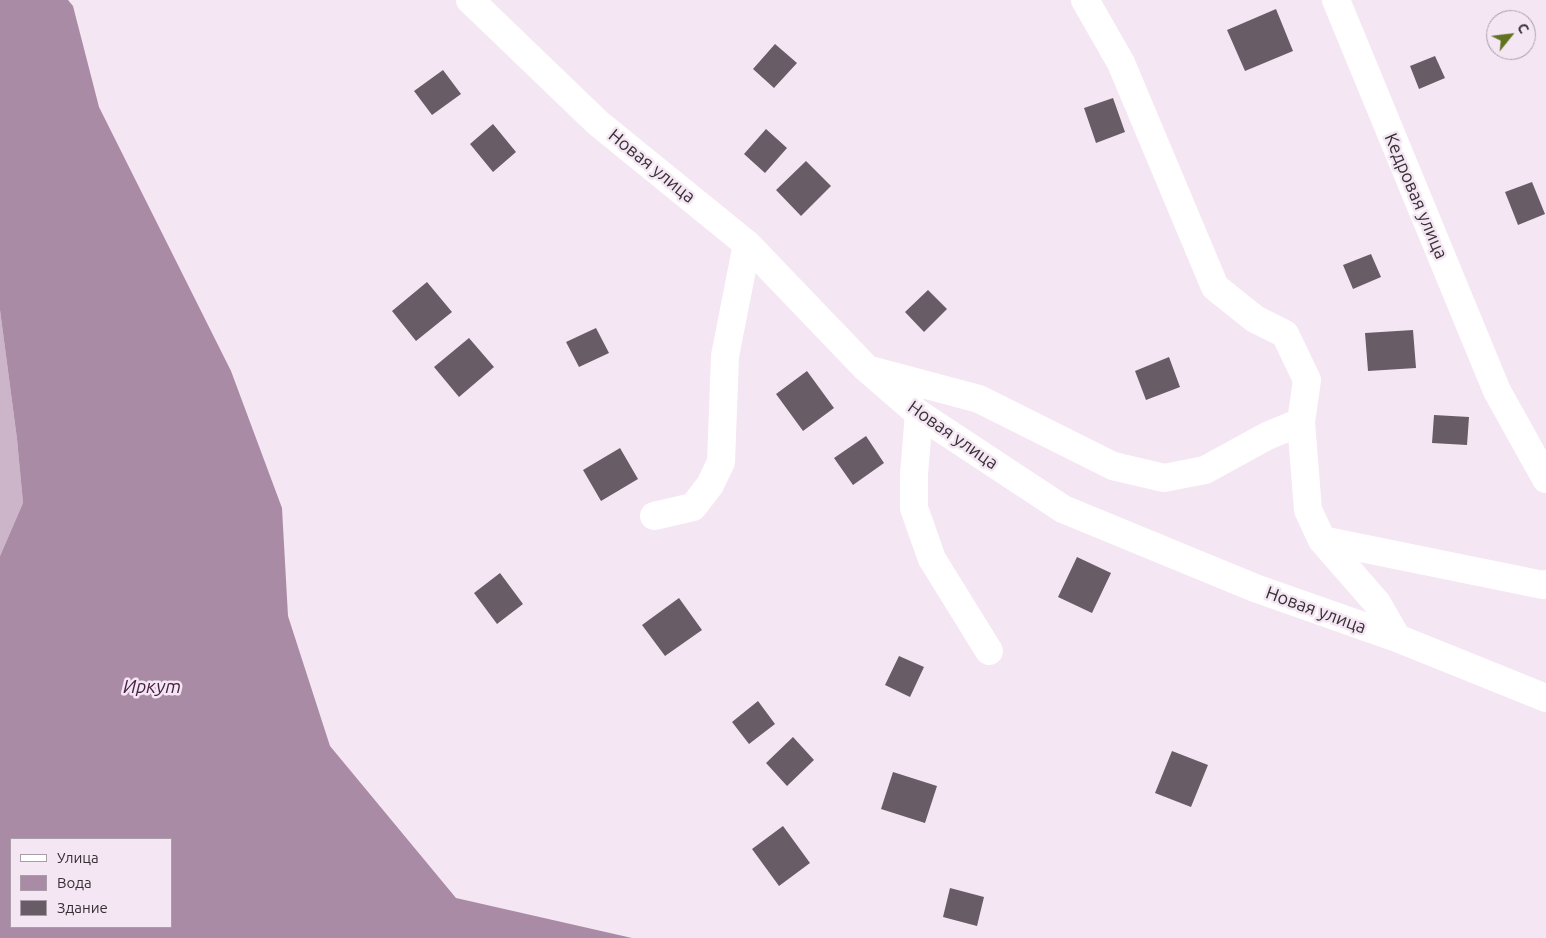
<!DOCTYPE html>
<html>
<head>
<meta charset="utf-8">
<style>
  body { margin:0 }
  #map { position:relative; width:1546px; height:938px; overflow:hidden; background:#f5e6f3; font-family:Ubuntu,sans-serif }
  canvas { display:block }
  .legend { position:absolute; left:10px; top:838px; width:162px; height:90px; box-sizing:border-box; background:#f5e6f3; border:1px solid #a99ea7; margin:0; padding:6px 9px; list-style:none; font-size:15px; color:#373136 }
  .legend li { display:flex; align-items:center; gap:10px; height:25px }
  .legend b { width:25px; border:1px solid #a99ea7 }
  .north { position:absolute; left:1486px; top:10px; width:50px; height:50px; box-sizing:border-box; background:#f5e6f3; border:1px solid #a99ea7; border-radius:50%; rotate:61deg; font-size:14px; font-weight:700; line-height:20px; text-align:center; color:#373136 }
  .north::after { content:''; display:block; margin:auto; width:18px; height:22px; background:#627320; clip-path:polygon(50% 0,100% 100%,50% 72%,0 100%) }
</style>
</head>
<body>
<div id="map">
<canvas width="1546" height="938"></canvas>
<ul class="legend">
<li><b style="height:6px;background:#fff"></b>Улица</li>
<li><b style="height:14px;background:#aa8ba6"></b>Вода</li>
<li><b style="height:14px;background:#685c67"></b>Здание</li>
</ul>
<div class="north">С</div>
</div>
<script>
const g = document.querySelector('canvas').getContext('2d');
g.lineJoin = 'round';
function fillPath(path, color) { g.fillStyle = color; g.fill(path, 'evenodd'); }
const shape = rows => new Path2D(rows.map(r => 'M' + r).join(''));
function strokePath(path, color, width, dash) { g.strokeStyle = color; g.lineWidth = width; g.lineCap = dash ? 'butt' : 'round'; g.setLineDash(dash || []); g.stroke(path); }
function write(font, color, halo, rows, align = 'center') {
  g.font = font + ' Ubuntu,sans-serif'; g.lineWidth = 5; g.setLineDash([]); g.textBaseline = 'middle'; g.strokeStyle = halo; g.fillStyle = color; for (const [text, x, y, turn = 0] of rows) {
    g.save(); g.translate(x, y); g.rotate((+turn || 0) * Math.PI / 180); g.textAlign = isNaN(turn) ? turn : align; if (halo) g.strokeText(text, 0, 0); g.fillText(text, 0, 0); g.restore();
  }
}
fillPath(shape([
  [0,310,17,439,23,503,0,556]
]), '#ccb4c9');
fillPath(shape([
  [0,0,68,0,73,6,99,107,231,371,282,508,288,616,330,746,456,898,632,938,0,938,0,556,23,503,17,439,0,310],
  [11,839,171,839,171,927,11,927]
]), '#aa8ba6');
fillPath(shape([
  [1276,9,1293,51,1245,71,1227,30],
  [775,44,797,63,774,88,753,69],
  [1435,56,1445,78,1419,89,1410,66],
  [443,70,461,94,432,115,414,91],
  [1113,98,1125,132,1096,143,1084,108],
  [493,124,516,152,493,172,470,144],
  [766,129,787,148,765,173,744,154],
  [806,161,831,186,801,216,776,190],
  [1532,182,1545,214,1518,225,1505,192],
  [1371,254,1381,277,1353,289,1343,265],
  [427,282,452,312,416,341,392,311],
  [928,290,947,309,924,332,905,312],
  [596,328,609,353,579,367,566,342],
  [1413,330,1416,368,1368,371,1365,333],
  [469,338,494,367,459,397,434,367],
  [1169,357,1180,387,1146,400,1135,371],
  [807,371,834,408,803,431,776,394],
  [1434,415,1469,417,1467,445,1432,443],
  [866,436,884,463,853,485,834,458],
  [620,448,638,479,601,501,583,470],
  [1077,557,1111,573,1092,613,1058,597],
  [500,573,523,604,497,624,474,593],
  [679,598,702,630,665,656,642,625],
  [899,656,924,667,910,697,885,685],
  [758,701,775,724,749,744,732,722],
  [793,737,814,760,787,786,766,763],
  [1172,751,1208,765,1191,807,1155,793],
  [893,772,937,786,925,823,881,809],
  [783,826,810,863,779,886,752,849],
  [950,888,984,897,977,926,943,917]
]), '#685c67');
strokePath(shape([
  [470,0,598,123,747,244,866,368,919,414,1063,509,1255,588,1397,638,1546,698],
  [1085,0,1121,63,1215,287,1255,319,1285,334,1307,380,1301,422,1308,510,1322,540,1377,603,1397,638],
  [1336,0,1497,391,1546,479],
  [874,371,979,399,1113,466,1164,478,1205,470,1267,436,1301,422],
  [919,414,914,474,914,508,932,559,989,651],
  [654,516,693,507,710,485,721,462,725,356,747,244],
  [1322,540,1543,585,1546,584]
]), '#fff', 28);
write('18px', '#373136', '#f5e6f3', [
  ["Новая улица",652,166,39],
  ["Кедровая улица",1416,196,67],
  ["Новая улица",953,435,35],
  ["Новая улица",1316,610,20]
]);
write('italic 19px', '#471f44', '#f5e6f3', [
  ["Иркут",152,687]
]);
</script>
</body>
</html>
